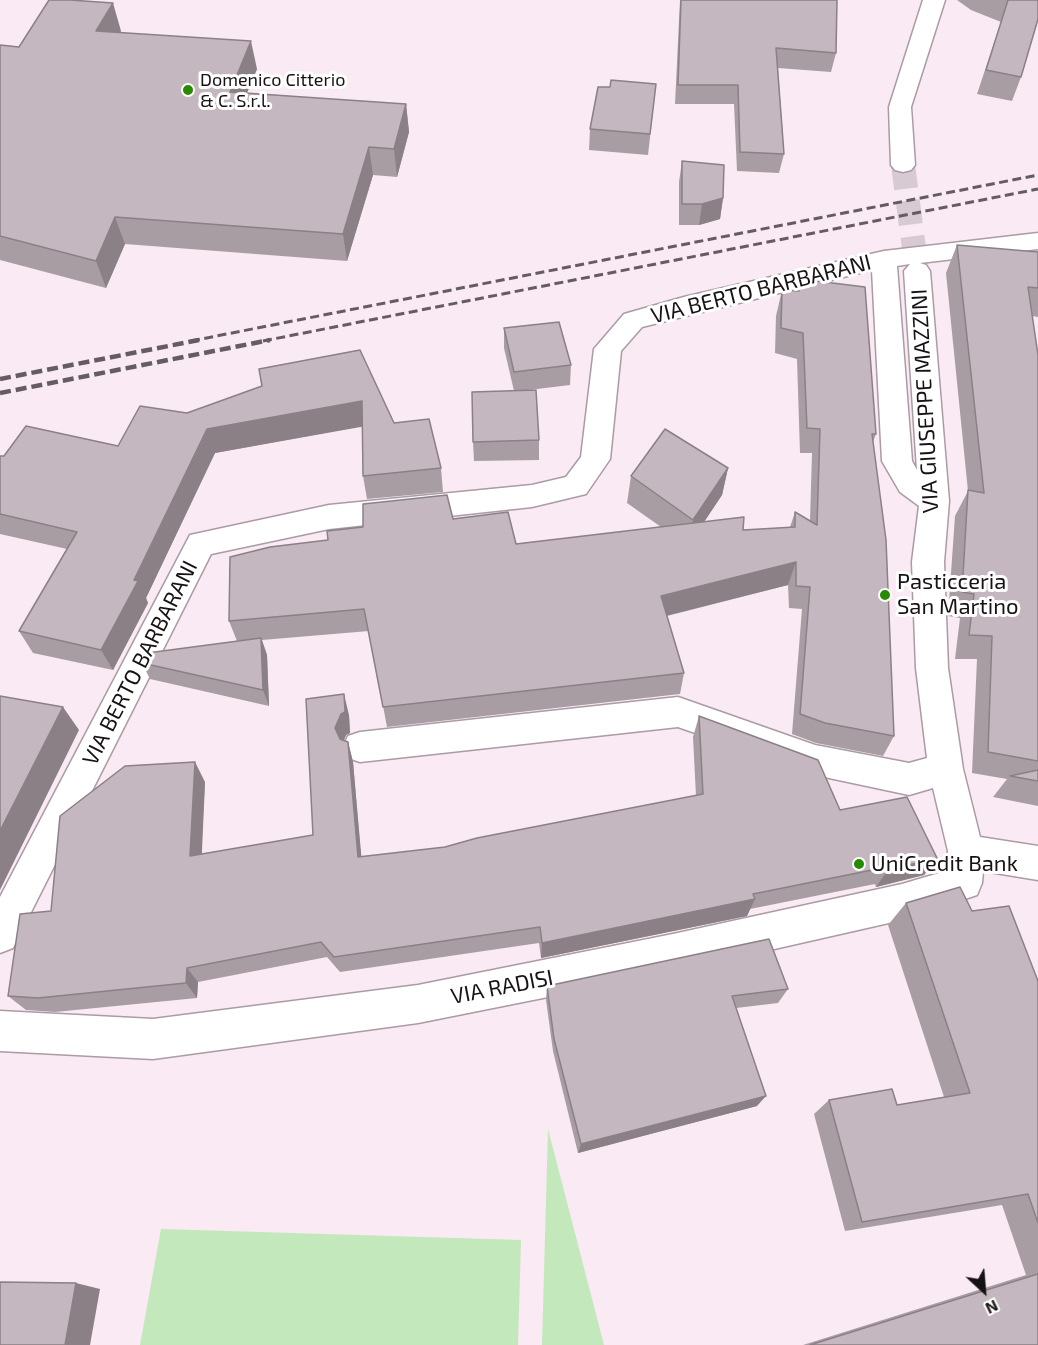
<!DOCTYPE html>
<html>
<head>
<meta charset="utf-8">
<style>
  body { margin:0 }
  #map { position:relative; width:1038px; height:1345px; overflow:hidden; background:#f9eaf3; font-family:"Exo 2",sans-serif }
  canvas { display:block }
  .north { position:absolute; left:954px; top:1261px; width:60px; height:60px; -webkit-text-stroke:4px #fff; paint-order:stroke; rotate:154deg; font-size:16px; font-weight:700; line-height:24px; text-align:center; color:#171215 }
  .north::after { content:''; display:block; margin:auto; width:21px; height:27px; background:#171215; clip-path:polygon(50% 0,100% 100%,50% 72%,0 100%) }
</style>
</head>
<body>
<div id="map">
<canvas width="1038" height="1345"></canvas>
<div class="north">N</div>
</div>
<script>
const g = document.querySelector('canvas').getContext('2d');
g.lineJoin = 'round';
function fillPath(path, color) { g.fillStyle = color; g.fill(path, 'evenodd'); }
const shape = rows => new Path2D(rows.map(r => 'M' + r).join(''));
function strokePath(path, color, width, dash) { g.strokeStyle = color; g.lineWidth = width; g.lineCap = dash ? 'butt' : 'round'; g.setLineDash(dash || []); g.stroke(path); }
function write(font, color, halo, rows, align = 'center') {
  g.font = font + ' "Exo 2",sans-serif'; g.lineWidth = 6; g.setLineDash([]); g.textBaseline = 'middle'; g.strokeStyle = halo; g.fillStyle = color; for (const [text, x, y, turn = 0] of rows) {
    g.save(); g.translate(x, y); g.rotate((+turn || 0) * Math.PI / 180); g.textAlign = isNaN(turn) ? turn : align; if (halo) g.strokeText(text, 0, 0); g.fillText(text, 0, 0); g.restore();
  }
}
fillPath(shape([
  [548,1129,604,1345,542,1345],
  [161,1229,521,1240,518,1345,140,1345]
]), '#c3e8bb');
strokePath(shape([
  [903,165,917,271]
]), '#d7cad2', 24, [24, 12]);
const street = shape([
  [923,0,945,0,911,107,915,165,911,170,903,172,895,170,891,165,889,107,923,0],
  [1038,233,1038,249,920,263,926,265,930,271,949,501,944,562,948,668,963,769,980,837,1038,846,1038,880,983,871,982,883,977,895,902,920,673,972,418,1023,153,1059,0,1051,0,1011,153,1019,418,985,673,934,902,884,946,871,948,851,933,788,909,795,815,775,678,727,360,762,348,758,343,747,348,736,360,732,678,697,815,745,909,763,927,758,916,668,912,562,919,506,900,492,882,461,872,270,642,327,621,351,610,459,586,494,532,507,329,529,211,554,13,948,0,953,0,897,190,535,329,505,532,485,566,477,581,457,594,349,624,314,684,297,884,251,1038,233],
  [910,264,904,271,917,470,912,461,897,266,910,264]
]);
strokePath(street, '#aa9ba4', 3);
fillPath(street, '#fff');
strokePath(shape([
  [191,341,1038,175],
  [263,341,1038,189]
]), '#655c61', 3, [9, 4.5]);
strokePath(shape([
  [0,379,199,340],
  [0,393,270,340]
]), '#655c61', 4.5, [11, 5]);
fillPath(shape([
  [680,0,837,0,836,53,831,72,778,68,784,154,779,173,737,171,734,104,675,104],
  [957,0,1038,0,1021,77,1012,101,977,94,1001,22,971,10],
  [121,31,119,33,257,69,247,93,406,104,409,132,397,177,373,175,347,261,125,244,106,288,0,260,0,45,19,47],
  [656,84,648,155,589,150,590,129,610,87],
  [682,161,723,198,720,219,699,225,679,225,679,182],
  [957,245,1038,252,1038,317,1032,316,1038,355,1038,806,993,797,1007,779,972,773,977,659,955,659,960,618,948,616,955,516,968,491,946,273],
  [800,279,876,434,873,442,894,736,883,756,816,743,792,734,802,609,789,608,788,585,667,616,684,673,680,694,387,727,369,631,262,640,267,655,269,706,150,679,142,663,237,641,229,621,328,540,453,519,516,544,661,527,627,503,631,476,728,468,722,495,704,522,743,530,790,527,795,512,810,521,812,453,800,453,797,359,775,353,776,316,782,290,797,291],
  [504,328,571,365,570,385,529,390,539,440,539,460,474,461,473,442,514,391,504,348],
  [187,413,394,423,441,468,443,492,367,499,363,476,362,426,215,453,146,598,148,603,113,670,33,653,19,631,67,549,0,534,0,456,4,456,118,446],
  [349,715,350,733,346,735,344,740,348,742,353,762,361,857,445,847,696,796,693,737,699,716,840,810,937,858,924,875,876,887,875,884,750,909,747,916,541,958,539,943,340,972,327,957,198,982,197,998,55,1012,26,1010,8,996,51,911,205,782,201,854,313,835],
  [906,903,972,911,1038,981,1038,1345,803,1345,1026,1275,1002,1205,845,1231,814,1114,829,1100,897,1105,944,1097,888,925],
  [547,986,788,989,778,1003,736,1008,757,1106,578,1153,553,1051,546,1000]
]), '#a99da4');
fillPath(shape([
  [113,3,121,31,105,59,96,31],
  [251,41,257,69,236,119,230,92],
  [406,104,409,132,397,177,394,149],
  [369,147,373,175,347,261,343,234],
  [723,198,720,219,699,225,702,204],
  [115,217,125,244,106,288,96,261],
  [362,401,366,426,215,453,146,598,148,603,113,670,101,650,207,429],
  [728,468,722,495,688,546,693,520],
  [796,562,788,585,657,618,661,596],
  [261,638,267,655,269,706,263,690],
  [344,694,349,715,350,733,346,735,341,748,335,728],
  [63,707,79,730,0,890,0,831],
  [348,742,353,762,363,875,358,857],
  [195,762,205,782,201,874,190,856],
  [937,858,924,875,876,887,888,870],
  [755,899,747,916,541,958,542,943],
  [187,968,198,982,197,998,186,983],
  [766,1096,757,1106,578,1153,581,1144],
  [76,1283,100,1289,90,1345,65,1345]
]), '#8a8086');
const building = shape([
  [49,0,70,0,113,3,96,31,251,41,230,92,406,104,394,149,369,147,343,234,115,217,96,261,0,236,0,45,19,47,49,0],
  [681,0,837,0,836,53,776,48,784,154,740,152,738,85,678,85,681,0],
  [1008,0,1038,0,1038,19,1021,77,986,70,1008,0],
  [611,80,656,84,650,134,590,129,598,87,610,87,611,80],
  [682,161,724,165,723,198,702,204,682,204,682,161],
  [957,245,1038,252,1038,288,1028,287,1038,355,1038,761,988,752,992,636,969,635,974,594,962,592,968,490,984,493,957,245],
  [800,279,865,287,876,434,872,434,886,540,894,736,825,723,800,714,810,587,796,586,796,562,661,596,684,673,383,707,364,609,229,621,230,557,270,547,328,540,327,531,363,527,363,504,447,495,453,519,508,512,516,544,744,517,743,530,795,527,795,512,817,525,820,429,807,428,803,333,781,328,782,290,799,291,800,279],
  [559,322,571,365,514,372,504,328,559,322],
  [360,350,394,423,429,419,441,468,363,476,362,401,207,429,134,580,138,581,101,650,19,631,77,532,0,514,0,456,4,456,26,426,118,446,140,406,187,413,262,386,259,369,360,350],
  [536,390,539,440,473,442,472,392,536,390],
  [665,429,728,468,693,520,631,476,665,429],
  [261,638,263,690,142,663,147,653,261,638],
  [344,694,345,712,341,714,335,728,340,739,348,742,358,857,445,847,477,838,703,794,699,716,818,760,840,810,907,797,937,858,888,870,887,867,753,894,755,899,542,943,540,927,334,957,321,942,187,968,186,983,38,998,8,996,20,914,51,911,60,816,125,766,195,762,190,856,313,835,306,699,344,694],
  [0,696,63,707,0,831,0,696],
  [1038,770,1038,781,1010,776,1038,770],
  [960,887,972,911,1009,906,1038,981,1038,1223,1028,1194,862,1222,829,1100,892,1089,897,1105,970,1093,906,903,960,887],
  [769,939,788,989,732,996,766,1096,581,1144,554,1039,547,986,769,939],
  [1038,1274,1038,1345,810,1345,1038,1274],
  [0,1282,76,1283,65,1345,0,1345,0,1282]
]);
fillPath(building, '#c5b7bf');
strokePath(building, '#8a8086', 1.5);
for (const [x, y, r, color] of [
  [188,90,6,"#278b00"],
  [885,595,6,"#278b00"],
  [859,864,6,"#278b00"]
]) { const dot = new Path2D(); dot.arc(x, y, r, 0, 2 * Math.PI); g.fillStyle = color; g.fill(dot); strokePath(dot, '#fff', 2); }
write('18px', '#171215', '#fff', [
  ["Domenico Citterio",200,80],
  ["& C. S.r.l.",200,101]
], 'left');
write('22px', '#171215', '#fff', [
  ["VIA BERTO BARBARANI",761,289,-14],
  ["VIA GIUSEPPE MAZZINI",925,401,-93],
  ["VIA BERTO BARBARANI",140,663,-63],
  ["VIA RADISI",502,987,-11]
]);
write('22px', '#171215', '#fff', [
  ["Pasticceria",897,582],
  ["San Martino",897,607],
  ["UniCredit Bank",871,864]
], 'left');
</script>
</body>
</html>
